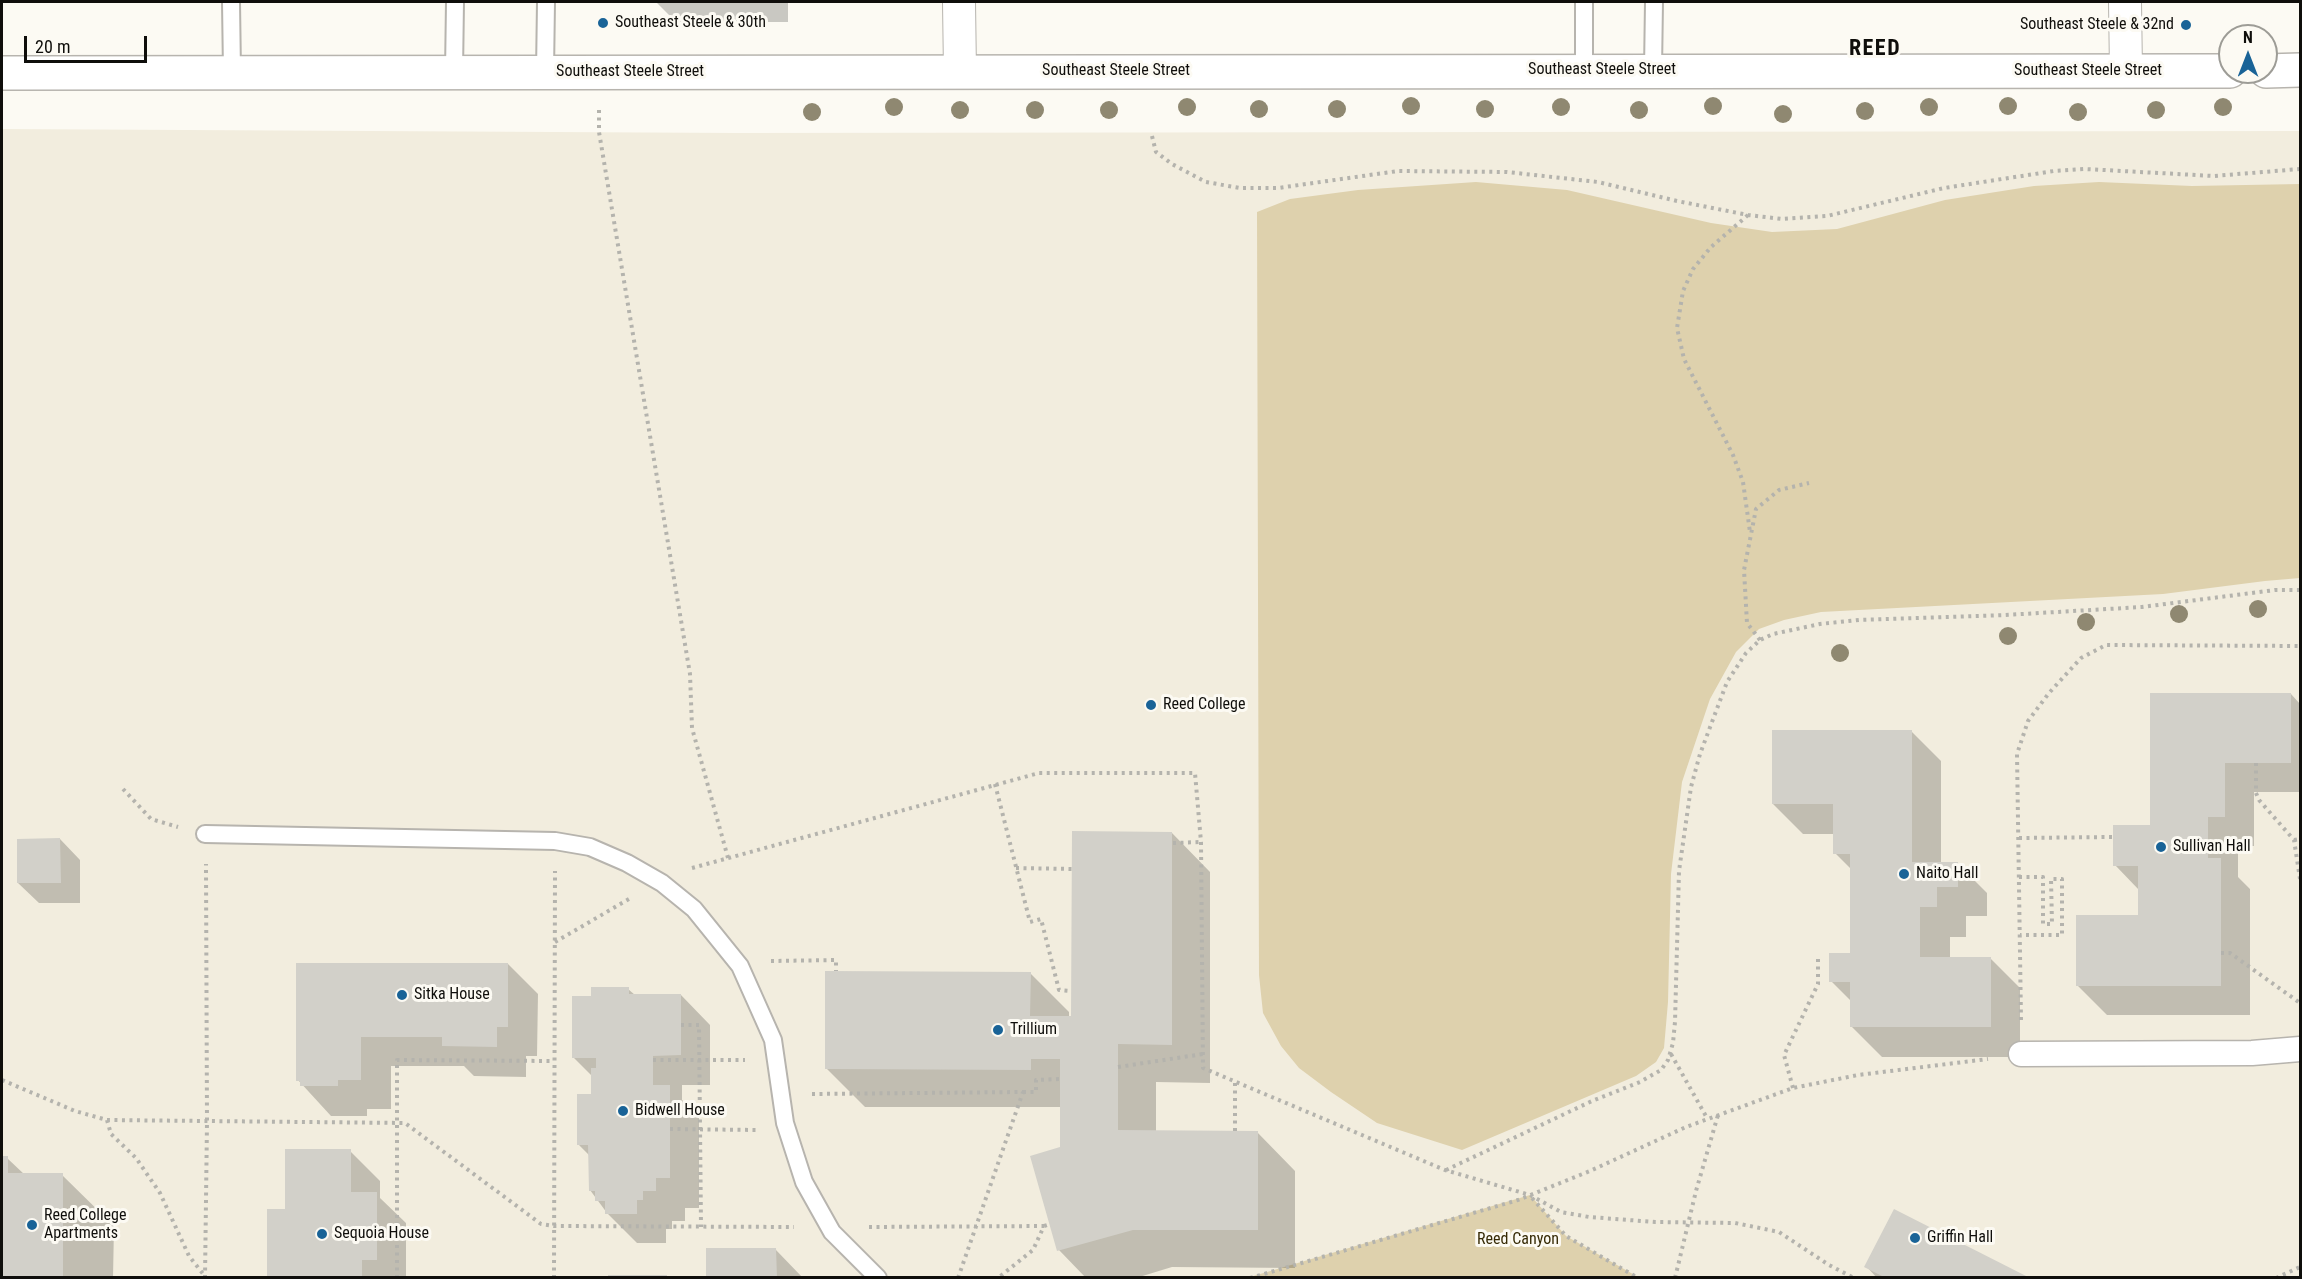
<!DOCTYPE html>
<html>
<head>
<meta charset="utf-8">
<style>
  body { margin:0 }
  #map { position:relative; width:2302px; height:1279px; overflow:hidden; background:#fcfaf3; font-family:"Roboto Condensed",sans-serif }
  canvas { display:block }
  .frame { position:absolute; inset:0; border:3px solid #0f0e0b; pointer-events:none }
  .north { position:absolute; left:2218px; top:24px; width:60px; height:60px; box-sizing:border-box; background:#fcfaf3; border:2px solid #9d9c96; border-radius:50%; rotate:0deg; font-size:16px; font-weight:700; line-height:24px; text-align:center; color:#0f0e0b }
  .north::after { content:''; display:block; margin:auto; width:21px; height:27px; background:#196397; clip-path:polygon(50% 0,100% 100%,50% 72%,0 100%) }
  .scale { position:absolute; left:24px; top:36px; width:123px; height:27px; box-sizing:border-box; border:3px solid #0f0e0b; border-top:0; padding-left:8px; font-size:18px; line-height:21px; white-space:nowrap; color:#0f0e0b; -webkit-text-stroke:4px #fcfaf3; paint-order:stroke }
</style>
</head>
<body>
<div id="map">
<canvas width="2302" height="1279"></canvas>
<div class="frame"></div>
<div class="north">N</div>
<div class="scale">20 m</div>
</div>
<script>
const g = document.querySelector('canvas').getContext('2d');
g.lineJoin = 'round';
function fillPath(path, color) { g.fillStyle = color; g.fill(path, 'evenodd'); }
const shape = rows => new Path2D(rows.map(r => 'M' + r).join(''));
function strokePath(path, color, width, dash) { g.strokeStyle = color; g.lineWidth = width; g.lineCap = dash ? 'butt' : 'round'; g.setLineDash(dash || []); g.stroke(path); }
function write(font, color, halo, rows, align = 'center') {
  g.font = font + ' "Roboto Condensed",sans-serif'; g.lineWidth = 6; g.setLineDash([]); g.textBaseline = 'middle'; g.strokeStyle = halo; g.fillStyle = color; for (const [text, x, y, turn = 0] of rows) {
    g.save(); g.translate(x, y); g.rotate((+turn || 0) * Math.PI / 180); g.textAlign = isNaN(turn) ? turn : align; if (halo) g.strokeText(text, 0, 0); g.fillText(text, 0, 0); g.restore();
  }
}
fillPath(shape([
  [2,129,737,133,2300,131,2300,1277,2,1278]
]), '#f2edde');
fillPath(shape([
  [1476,182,1567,190,1711,223,1772,232,1837,229,1945,200,2034,186,2099,182,2192,186,2300,184,2300,578,2265,581,2163,594,1821,612,1784,620,1759,629,1736,652,1710,699,1682,782,1671,874,1668,1002,1664,1048,1656,1062,1636,1076,1462,1150,1377,1123,1331,1092,1299,1068,1281,1046,1263,1013,1259,975,1257,212,1290,199,1358,190],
  [1530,1195,1566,1236,1638,1277,1250,1277]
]), '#ded1ad');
fillPath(shape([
  [656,2,788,2,788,22,676,22],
  [2291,694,2300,704,2300,792,2254,792,2254,846,2238,846,2238,877,2250,889,2250,1015,2107,1015,2078,986,2139,917,2139,890,2115,865,2152,826],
  [1911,731,1941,761,1941,863,1957,863,1987,893,1987,916,1966,916,1966,937,1950,937,1950,958,1990,958,2020,988,2020,1057,1882,1057,1852,1027,1852,1002,1831,981,1852,954,1852,870,1835,853,1835,834,1803,834,1773,804],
  [1172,833,1210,872,1210,1083,1156,1082,1156,1132,1257,1132,1295,1171,1295,1268,1172,1267,1136,1278,1086,1278,1059,1250,1062,1107,865,1107,826,1068,1030,973,1069,1012,1069,1018,1072,1018],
  [60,839,80,860,80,903,39,903,18,883],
  [298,964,508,964,538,994,537,1056,526,1056,526,1077,474,1076,464,1066,391,1066,391,1109,367,1109,367,1116,331,1116,298,1080],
  [628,989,635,995,681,995,710,1025,710,1085,682,1085,682,1100,699,1116,699,1208,685,1208,685,1221,672,1221,672,1229,666,1229,666,1243,637,1243,607,1213,590,1190,590,1156,579,1145,592,1095,592,1076,574,1058,593,997],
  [350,1151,380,1181,380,1198,406,1223,406,1278,269,1278,286,1211],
  [2,1158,7,1158,25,1175,62,1175,114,1226,113,1278,2,1278],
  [776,1250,803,1278,708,1278],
  [1866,1266,2027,1278,1877,1278]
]), '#0003');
fillPath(shape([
  [2150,693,2291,693,2291,763,2225,763,2225,817,2208,817,2208,858,2221,858,2221,986,2076,986,2076,915,2138,915,2138,866,2113,866,2113,825,2150,825],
  [1772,730,1912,730,1912,862,1958,862,1958,887,1937,887,1937,907,1920,907,1920,957,1991,957,1991,1027,1850,1027,1850,982,1829,982,1829,953,1850,953,1850,854,1833,854,1833,804,1772,804],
  [1072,831,1172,832,1172,1045,1118,1044,1118,1130,1258,1131,1258,1230,1133,1230,1057,1251,1030,1156,1060,1147,1060,1059,1031,1059,1031,1070,825,1069,825,971,1031,972,1030,1016,1071,1016],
  [60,838,61,883,17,883,17,839],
  [296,963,508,963,508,1027,497,1027,497,1047,442,1046,442,1037,361,1037,361,1080,338,1080,338,1086,300,1086,300,1081,296,1081],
  [591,987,629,987,629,994,681,994,681,1055,653,1056,653,1085,670,1085,670,1178,656,1178,656,1191,643,1191,643,1200,637,1200,637,1214,605,1214,605,1201,595,1201,595,1191,589,1191,588,1145,577,1145,577,1094,591,1094,591,1068,596,1068,596,1058,572,1058,572,996,591,996],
  [285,1149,351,1149,351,1192,377,1192,377,1260,362,1260,362,1278,267,1278,267,1209,285,1209],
  [2,1156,8,1156,8,1173,63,1173,63,1278,2,1278],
  [1894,1209,2030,1278,1886,1278,1864,1267],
  [706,1248,776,1248,777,1278,706,1278],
  [608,1275,667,1275,667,1278,608,1278]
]), '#d2d0c9');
const service = shape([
  [231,2,232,72],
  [1584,2,1584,70],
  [1653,70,1654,2],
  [454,72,455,2],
  [545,72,546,2],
  [205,834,555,841,590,847,627,863,662,883,694,909,740,966,773,1040,785,1123,804,1182,832,1232,878,1278]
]);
const pedestrian = shape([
  [2021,1054,2252,1053,2300,1049]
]);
const minor = shape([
  [959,2,960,72],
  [2125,2,2126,71]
]);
const tertiary = shape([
  [2266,71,2300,70],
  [2,73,2230,71]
]);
strokePath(service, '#b7b4ae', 20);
strokePath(pedestrian, '#b7b4ae', 27);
strokePath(minor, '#b7b4ae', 34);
strokePath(tertiary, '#b7b4ae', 36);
strokePath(shape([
  [599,110,599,132,690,674,692,728,728,858],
  [1152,136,1156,152,1172,164,1206,182,1240,188,1278,188,1398,171,1507,172,1598,182,1677,201,1748,215,1782,219,1827,216,1944,188,2054,171,2085,169,2214,176,2300,169],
  [1748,215,1711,247,1693,269,1683,291,1677,328,1684,359,1733,455,1743,482,1750,532],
  [1760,640,1747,623,1744,570,1756,509,1779,490,1809,483],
  [2256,763,2256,793,2259,800,2294,840,2300,879],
  [995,784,1030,922,1041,919,1059,990,1071,991],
  [123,789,151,819,178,827],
  [2019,838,2113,837],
  [2294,840,2300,839],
  [1173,843,1201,842],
  [692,868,1039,773,1195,773,1201,842,1203,1068,1445,1170,1530,1195,1561,1212,1589,1217,1655,1222,1735,1223,1779,1232,1829,1265,1854,1278],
  [1016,868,1072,869],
  [2019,877,2043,877,2043,924,2052,924,2051,879,2062,879,2062,935,2020,935],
  [555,942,629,899],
  [2221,953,2230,953,2300,1003],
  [771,961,836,960,836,971],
  [2021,1020,2017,754,2028,721,2049,693,2081,658,2106,645,2300,646],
  [681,1025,699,1025,701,1227],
  [1671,1054,1707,1118],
  [653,1060,745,1060],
  [1118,1067,1203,1054],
  [2,1080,75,1111,107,1120,405,1123,541,1224,554,1226,794,1227],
  [1793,1088,1784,1055,1818,984,1818,955],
  [1023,1092,1036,1092,1036,1080,1060,1079],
  [812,1094,1023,1092,958,1278],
  [107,1120,111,1134,136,1158,160,1193,189,1256,204,1275],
  [670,1129,756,1130],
  [1235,1131,1235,1082],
  [1446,1170,1592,1101,1640,1082,1661,1070,1668,1060,1673,1043,1675,1022,1679,871,1691,787,1700,754,1727,682,1746,653,1760,640,1773,634,1820,624,1859,620,2005,615,2142,607,2275,590,2300,590],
  [1532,1198,1566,1236,1638,1278],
  [1044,1226,1050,1224],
  [869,1227,1044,1226,1033,1250,998,1278],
  [205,1278,207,1122,206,864],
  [397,1278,397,1060,554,1061],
  [554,1278,555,871],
  [1250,1278,1518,1200,1590,1171,1686,1127,1793,1088,1858,1075,1988,1059],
  [1675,1278,1696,1191,1718,1115],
  [2276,1278,2300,1267]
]), '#b4b3ad', 4, [3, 4.5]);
strokePath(service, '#fff', 16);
strokePath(pedestrian, '#fff', 24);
strokePath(minor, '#fff', 32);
strokePath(tertiary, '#fff', 33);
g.fillStyle = '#8f8871';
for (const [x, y] of [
  [1411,106],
  [1713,106],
  [2008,106],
  [894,107],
  [1187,107],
  [1561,107],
  [1929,107],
  [2223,107],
  [1259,109],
  [1337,109],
  [1485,109],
  [960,110],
  [1035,110],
  [1109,110],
  [1639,110],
  [2156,110],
  [1865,111],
  [812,112],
  [2078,112],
  [1783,114],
  [2258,609],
  [2179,614],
  [2086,622],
  [2008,636],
  [1840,653]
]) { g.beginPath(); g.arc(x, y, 9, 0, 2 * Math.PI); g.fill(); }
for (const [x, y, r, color] of [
  [603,23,6,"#196397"],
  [2186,25,6,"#196397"],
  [1151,705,6,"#196397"],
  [2161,847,6,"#196397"],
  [1904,874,6,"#196397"],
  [402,995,6,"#196397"],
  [998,1030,6,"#196397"],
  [623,1111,6,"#196397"],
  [32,1225,6,"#196397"],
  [322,1234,6,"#196397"],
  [1915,1238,6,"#196397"]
]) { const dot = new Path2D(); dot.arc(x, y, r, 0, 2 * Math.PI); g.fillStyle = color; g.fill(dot); strokePath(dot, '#fcfaf3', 2); }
write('16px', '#0f0e0b', '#fcfaf3', [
  ["Southeast Steele & 30th",615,23],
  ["Southeast Steele & 32nd",2174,25,"right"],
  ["Reed College",1163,705],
  ["Sullivan Hall",2173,847],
  ["Naito Hall",1916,874],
  ["Sitka House",414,995],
  ["Trillium",1010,1030],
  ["Bidwell House",635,1111],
  ["Reed College",44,1216],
  ["Apartments",44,1234],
  ["Sequoia House",334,1234],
  ["Griffin Hall",1927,1238]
], 'left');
write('16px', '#0f0e0b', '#fcfaf3', [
  ["Southeast Steele Street",1602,70],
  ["Southeast Steele Street",1116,71],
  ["Southeast Steele Street",2088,71],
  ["Southeast Steele Street",630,72]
]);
write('16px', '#362a06', '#fcfaf3', [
  ["Reed Canyon",1518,1240]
]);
g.letterSpacing = '1.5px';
write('bold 22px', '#0f0e0b', '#fcfaf3', [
  ["REED",1875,49]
]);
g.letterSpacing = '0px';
</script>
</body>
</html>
